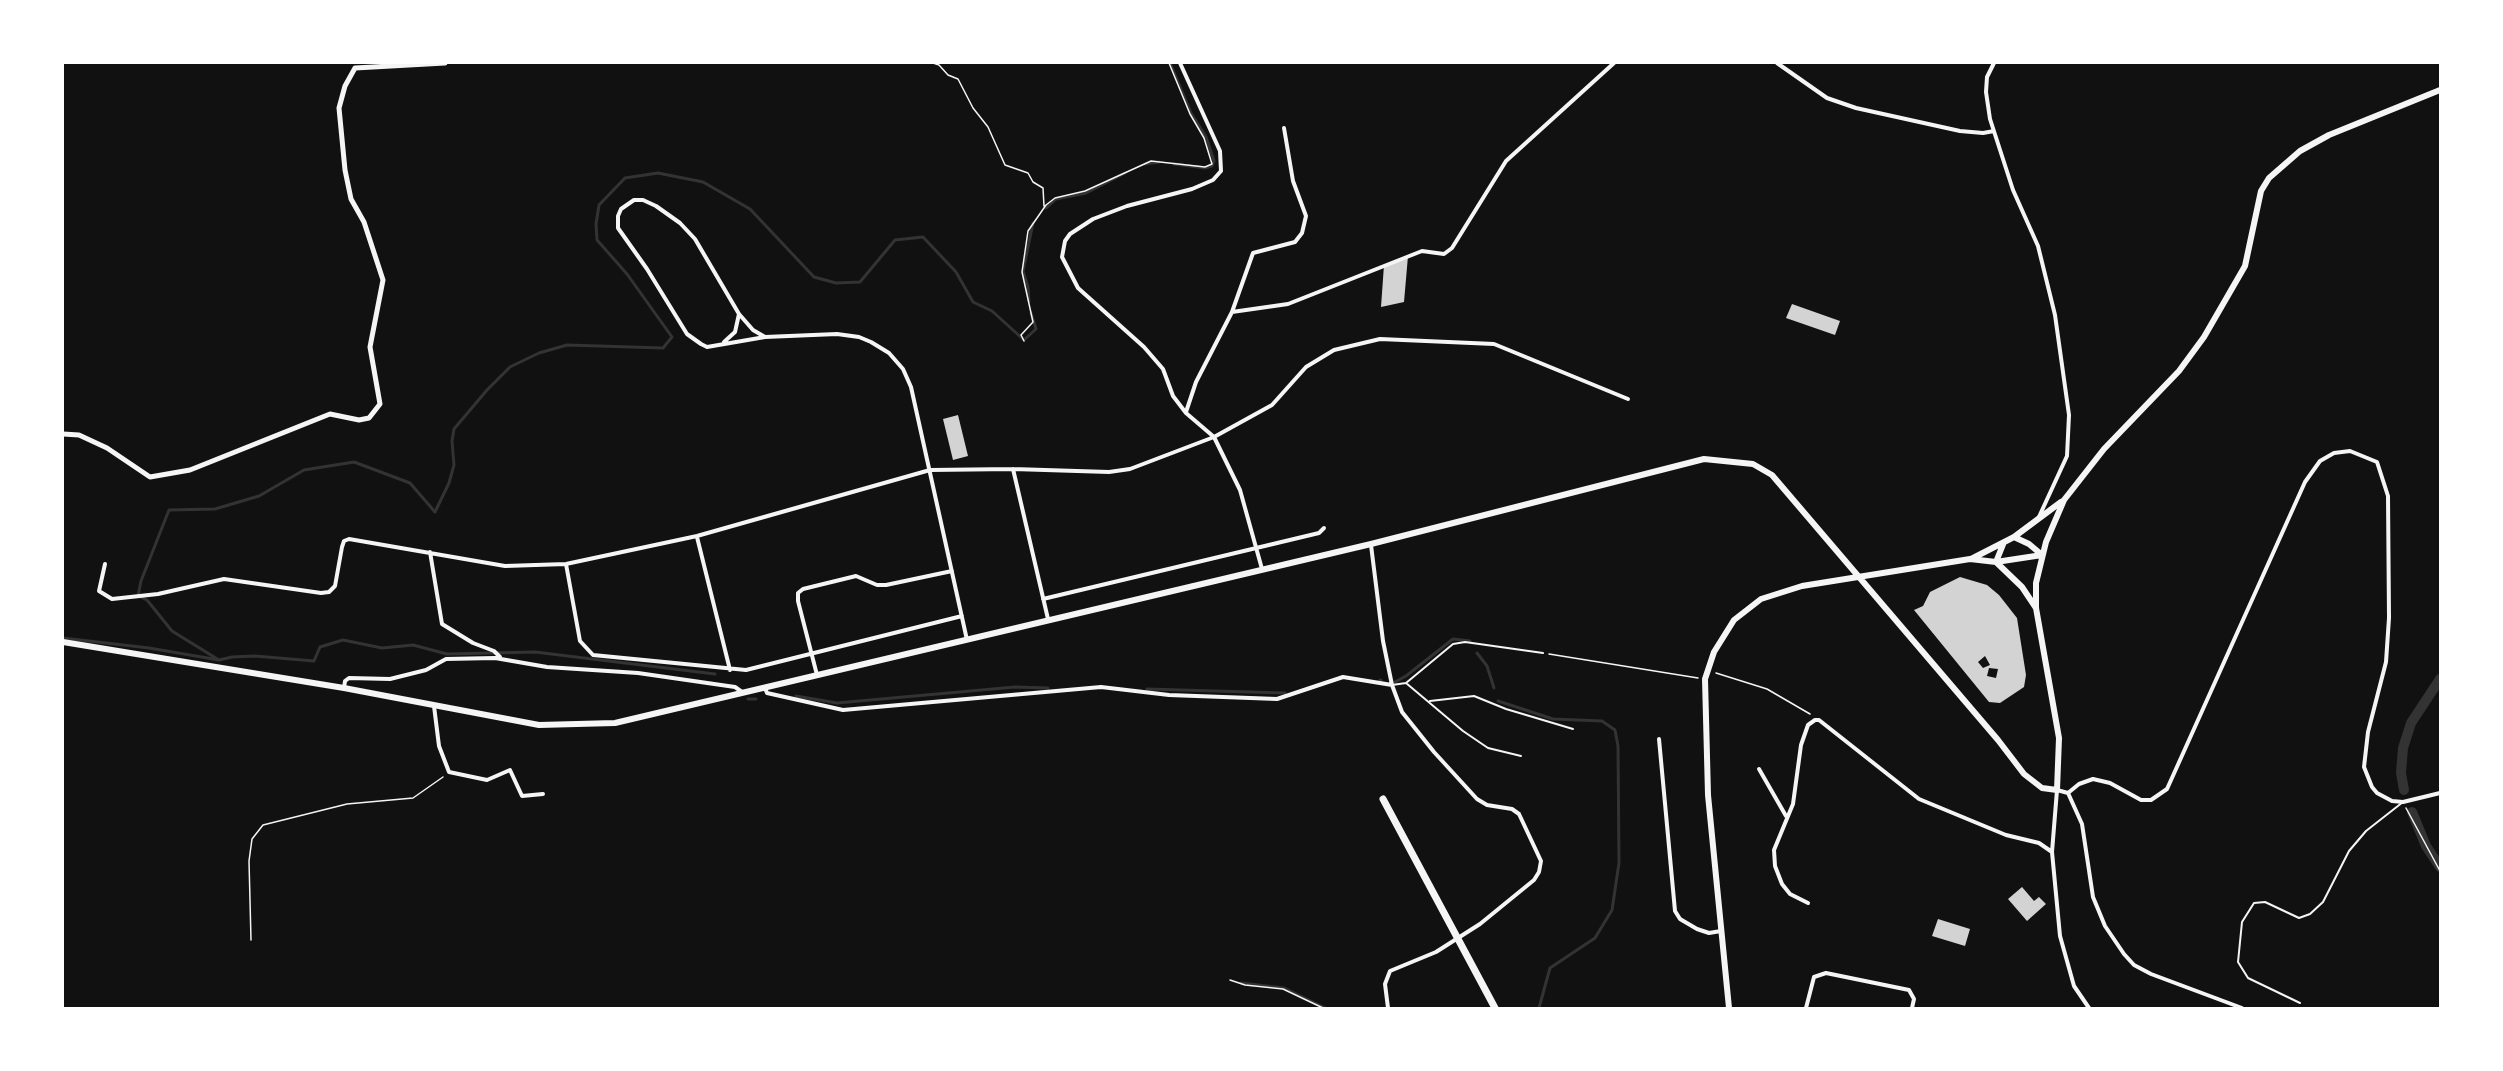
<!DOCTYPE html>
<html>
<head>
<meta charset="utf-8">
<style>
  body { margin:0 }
  #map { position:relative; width:2503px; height:1071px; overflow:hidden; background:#111; font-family:"Work Sans",sans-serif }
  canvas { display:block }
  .frame { position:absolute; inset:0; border:64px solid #fff; pointer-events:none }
</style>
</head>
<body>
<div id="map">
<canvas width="2503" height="1071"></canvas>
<div class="frame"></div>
</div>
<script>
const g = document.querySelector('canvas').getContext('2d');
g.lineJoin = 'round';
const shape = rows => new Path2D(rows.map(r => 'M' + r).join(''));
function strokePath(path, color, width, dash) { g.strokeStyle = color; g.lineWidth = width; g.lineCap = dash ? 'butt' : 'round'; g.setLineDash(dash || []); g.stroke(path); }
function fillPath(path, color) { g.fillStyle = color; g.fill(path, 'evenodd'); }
strokePath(shape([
  [1170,63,1191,113,1206,137,1214,161,1212,166,1205,168,1174,164],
  [1145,164,1159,162],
  [1046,208,1056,199,1086,193,1125,173],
  [1029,301,1028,287,1023,271,1033,223],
  [63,638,149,648,219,660,232,657,255,656,314,661,320,647,343,640,382,648,413,645,447,654,535,652,715,674],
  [1477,653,1487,666,1494,688],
  [219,660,172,631,147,600,138,596,141,581,169,510,215,509,259,496,304,470,354,462,410,483,435,512,449,483,454,465,452,441,454,429,487,390,510,367,539,353,567,345,663,348,672,337,627,274,597,240,596,224,599,205,625,178,658,173,703,182,750,209,814,277,836,283,860,282,895,240,923,237,956,272,973,302,992,311,1024,340,1036,329,1031,313],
  [1380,680,1381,680],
  [1395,682,1406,676,1453,639,1470,641],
  [1147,689,1285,693],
  [796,696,837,703,1015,687,1048,688],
  [748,699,756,699],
  [1498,701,1553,719,1602,721,1615,730,1618,746,1619,863,1612,910,1595,938,1550,968,1539,1008],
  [1241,983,1284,988,1325,1008]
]), '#333', 3);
strokePath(shape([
  [2404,790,2401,773,2403,748,2411,723,2440,679],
  [2412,812,2426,846,2440,867]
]), '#333', 10);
fillPath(shape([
  [1408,256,1404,302,1381,307,1384,265],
  [1792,304,1840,321,1835,335,1786,318],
  [958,415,968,456,953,460,943,419],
  [1960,577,1987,585,1999,595,2017,618,2026,675,2024,687,2000,703,1989,702,1914,610,1923,606,1930,592],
  [1985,656,1990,665,1983,668,1978,662],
  [1989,668,1998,669,1996,678,1987,676],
  [2022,887,2034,901,2039,897,2046,904,2027,921,2008,899],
  [1938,919,1970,929,1965,946,1932,936]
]), '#d3d3d3');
strokePath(shape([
  [933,63,939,65,948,75,958,79,973,108,988,127,1005,165,1028,173,1033,182,1043,188,1044,206],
  [1024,341,1021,335,1033,322,1022,272,1028,231,1046,205,1055,198,1085,191,1151,161,1205,167,1212,164,1204,138,1190,114,1169,63],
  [1549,654,1698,678],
  [1716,673,1767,689,1810,714],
  [2406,808,2440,871],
  [251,940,249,861,252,839,263,825,347,804,413,798,443,777],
  [1230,980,1245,985,1283,989,1323,1008]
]), '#f5f5f5', 1.5);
strokePath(shape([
  [1406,683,1453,644,1465,642,1543,653],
  [1392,685,1406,683,1463,731,1488,748,1521,756],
  [1430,701,1474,696,1506,709,1573,729],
  [2300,1003,2248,978,2238,962,2242,922,2254,903,2265,902,2299,918,2310,914,2323,902,2349,851,2366,831,2403,802]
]), '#f5f5f5', 2);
strokePath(shape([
  [1180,63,1220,151,1221,171,1213,180,1192,189,1127,206,1093,219,1070,234,1065,241,1062,257,1078,288,1144,347,1163,369,1173,396,1186,413,1214,437,1240,490,1262,569],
  [1777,63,1827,98,1856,108,1960,131,1983,133,1994,131],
  [1994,63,1987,77,1986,92,1990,119,2013,190,2038,246,2055,315,2069,415,2067,456,2038,519],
  [1232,312,1253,253,1295,242,1302,233,1306,216,1293,181,1284,128],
  [765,337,753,330,739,314,695,239,680,223,656,206,643,200,634,200,621,209,618,216,618,228,647,269,687,334,701,344,707,347,765,337,837,334,859,337,871,342,889,353,903,369,911,387,967,640],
  [724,342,735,332,739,314],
  [1186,412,1196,382,1232,312,1288,304,1422,251,1444,254,1452,248,1506,161,1614,63],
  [1013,469,1048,619],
  [697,537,730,670],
  [1371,545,1383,641,1392,685,1402,712,1434,752,1477,799,1487,805,1512,809,1519,814,1541,861,1539,872,1534,880,1480,924,1436,952,1390,971,1385,984,1388,1008],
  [430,552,442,624,473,643,494,651,500,657],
  [105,564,99,591,112,599,158,594,224,579,321,593,329,592,335,586,342,547,344,541,349,539,505,566,566,564,697,536,930,470,1013,469,1109,472,1130,469,1214,437,1272,405,1306,367,1334,350,1380,339,1494,344,1628,399],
  [566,564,580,641,593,655,746,670,962,616],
  [1043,599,1319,533,1324,528],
  [817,675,798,601,798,593,803,589,856,576,877,585,886,585,952,571],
  [344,688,345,681,349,678,390,679,426,670,446,659,495,658,547,667,638,673,735,687,742,692],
  [765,688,767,693,843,710,1101,687,1169,695,1277,699,1343,677,1392,685],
  [434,706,439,746,449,772,487,780,510,770,522,796,543,794],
  [1659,739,1675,911,1680,919,1697,929,1709,933,1721,931],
  [1759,769,1786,816],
  [2068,793,2079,784,2093,779,2110,783,2141,800,2151,800,2167,789,2305,482,2320,461,2334,453,2350,451,2377,462,2388,496,2389,618,2386,662,2368,732,2364,767,2372,787,2377,793,2392,801,2403,802,2440,793],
  [1808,903,1790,894,1782,884,1775,866,1774,850,1793,804,1801,745,1808,725,1815,720,1819,720,1919,799,2006,835,2039,843,2052,852],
  [1806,1008,1814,977,1826,973,1909,990,1914,999,1912,1008],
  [2089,1008,2074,986,2060,936,2052,852,2057,790,2068,793,2082,824,2093,897,2105,926,2124,954,2134,965,2151,974,2242,1008]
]), '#f5f5f5', 4);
strokePath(shape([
  [63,434,79,435,107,448,150,477,190,470,330,414,359,420,369,418,380,404,370,347,383,280,364,222,351,199,345,170,339,108,345,86,355,68,445,63]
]), '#f5f5f5', 5);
strokePath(shape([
  [2014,537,2029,544,2042,555],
  [1971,559,2014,537,2061,502],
  [1996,562,2022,587,2036,608],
  [1996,562,2004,542],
  [63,642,344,688,539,725,615,723,1371,544,1704,459,1753,464,1772,475,1998,740,2024,774,2042,788,2057,790,2059,738,2036,608,2036,583,2046,542,2064,500,2104,449,2179,371,2204,337,2245,266,2261,191,2269,178,2300,151,2329,135,2440,90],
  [1729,1008,1708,795,1705,679,1714,652,1734,620,1761,599,1802,586,1970,559,1996,562,2042,555]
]), '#f5f5f5', 6);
strokePath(shape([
  [1383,799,1495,1008]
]), '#f5f5f5', 7);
</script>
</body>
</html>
